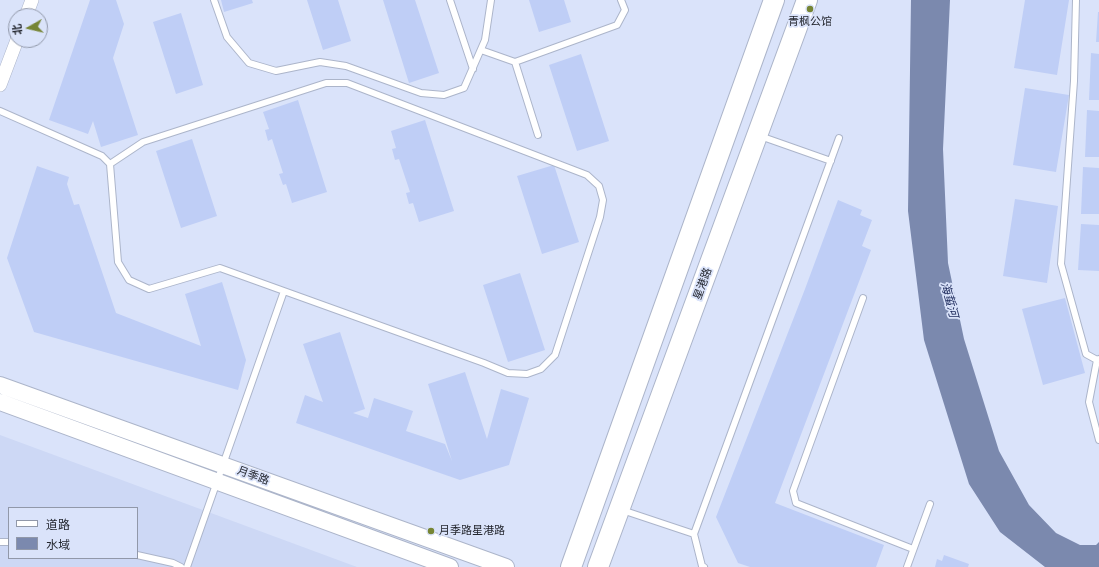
<!DOCTYPE html>
<html>
<head>
<meta charset="utf-8">
<style>
  body { margin:0 }
  #map { position:relative; width:1099px; height:567px; overflow:hidden; background:#dae3fa; font-family:Helvetica,"Noto Sans SC",sans-serif }
  canvas { display:block }
  .legend { position:absolute; left:8px; top:507px; width:130px; height:52px; box-sizing:border-box; background:#dae3fa; border:1px solid #9198a9; margin:0; padding:5px 7px; list-style:none; font-size:12px; color:#24272f }
  .legend li { display:flex; align-items:center; gap:8px; height:20px }
  .legend b { width:20px; border:1px solid #9198a9 }
  .north { position:absolute; left:8px; top:8px; width:40px; height:40px; box-sizing:border-box; background:#dae3fa; border:1px solid #9198a9; border-radius:50%; rotate:262deg; font-size:11px; font-weight:700; line-height:16px; text-align:center; color:#24272f }
  .north::after { content:''; display:block; margin:auto; width:14px; height:18px; background:#768534; clip-path:polygon(50% 0,100% 100%,50% 72%,0 100%) }
</style>
</head>
<body>
<div id="map">
<canvas width="1099" height="567"></canvas>
<ul class="legend">
<li><b style="height:5px;background:#fff"></b>道路</li>
<li><b style="height:11px;background:#7b89ae"></b>水域</li>
</ul>
<div class="north">北</div>
</div>
<script>
const g = document.querySelector('canvas').getContext('2d');
g.lineJoin = 'round';
function fillPath(path, color) { g.fillStyle = color; g.fill(path, 'evenodd'); }
const shape = rows => new Path2D(rows.map(r => 'M' + r).join(''));
function strokePath(path, color, width, dash) { g.strokeStyle = color; g.lineWidth = width; g.lineCap = dash ? 'butt' : 'round'; g.setLineDash(dash || []); g.stroke(path); }
function write(font, color, halo, rows, align = 'center') {
  g.font = font + ' Helvetica,"Noto Sans SC",sans-serif'; g.lineWidth = 3.5; g.setLineDash([]); g.textBaseline = 'middle'; g.strokeStyle = halo; g.fillStyle = color; for (const [text, x, y, turn = 0] of rows) {
    g.save(); g.translate(x, y); g.rotate((+turn || 0) * Math.PI / 180); g.textAlign = isNaN(turn) ? turn : align; if (halo) g.strokeText(text, 0, 0); g.fillText(text, 0, 0); g.restore();
  }
}
fillPath(shape([
  [0,435,357,567,0,567],
  [9,508,137,508,137,558,9,558]
]), '#cdd8f5');
fillPath(shape([
  [911,0,950,0,943,149,948,263,964,339,999,451,1029,505,1056,533,1080,545,1096,545,1099,542,1099,567,1045,567,1000,532,969,484,924,340,908,211]
]), '#7b89ae');
fillPath(shape([
  [90,0,116,0,124,24,113,58,138,135,101,147,93,121,88,134,49,120],
  [221,0,252,0,253,3,224,12],
  [307,0,338,0,351,41,323,50],
  [383,0,415,0,439,73,409,83],
  [529,0,564,0,571,22,539,32],
  [1025,0,1069,0,1057,75,1014,68],
  [1098,12,1099,12,1099,42,1096,42],
  [181,13,203,85,176,94,153,22],
  [1091,53,1099,54,1099,100,1089,100],
  [581,54,609,141,577,151,549,65],
  [1025,88,1069,95,1056,172,1013,165],
  [298,100,327,192,292,203,286,184,283,185,279,174,283,173,272,139,268,141,265,130,269,129,263,112],
  [1087,110,1099,111,1099,157,1085,157],
  [425,120,454,211,419,222,413,203,409,204,406,193,410,192,399,159,395,160,392,149,396,148,391,131],
  [192,139,217,216,181,228,156,151],
  [554,165,579,242,542,254,517,176],
  [37,166,69,177,67,184,74,205,79,204,116,313,201,346,185,294,222,282,246,360,238,390,34,332,7,258],
  [1083,167,1099,168,1099,214,1081,214],
  [1015,199,1058,206,1047,283,1003,276],
  [838,200,862,210,860,215,872,220,862,246,871,250,775,503,884,545,876,567,750,567,738,563,716,517,805,289],
  [1081,224,1099,225,1099,271,1078,270],
  [520,273,545,350,508,362,483,285],
  [1065,298,1085,373,1043,385,1022,309],
  [340,332,365,409,353,413,368,418,374,398,413,411,406,431,445,444,452,461,428,384,465,372,487,439,501,389,529,398,509,465,460,480,296,423,305,395,323,402,303,344],
  [944,555,969,564,968,567,935,567,937,559,942,561]
]), '#bfcef6');
const service = shape([
  [214,0,227,37,249,63,276,71,320,62,346,66,421,93,444,95,464,88,485,40,491,0],
  [450,0,473,69],
  [1076,0,1074,81,1061,264,1086,354,1097,360,1099,359],
  [481,50,515,62,617,25,625,10,621,0],
  [515,62,538,135],
  [0,111,102,156,110,164,118,262,129,280,149,289,220,268,484,363,508,373,527,374,541,369,555,355,600,217,603,200,599,186,587,175,347,83,326,83,143,142,110,164],
  [760,136,831,161],
  [863,298,793,491,796,503,913,549],
  [1097,360,1089,402,1099,440],
  [622,510,694,534],
  [0,542,9,542],
  [137,555,173,563,181,567],
  [187,567,284,291],
  [704,567,702,566,694,534,839,138],
  [907,567,930,504]
]);
const minor = shape([
  [26,16,32,0],
  [0,85,17,40]
]);
const tertiary = shape([
  [0,385,506,567],
  [0,402,450,567]
]);
const primary = shape([
  [571,567,774,0],
  [598,567,807,0]
]);
strokePath(service, '#acb5ca', 8);
strokePath(minor, '#acb5ca', 14);
strokePath(tertiary, '#acb5ca', 18);
strokePath(primary, '#acb5ca', 22);
strokePath(service, '#fff', 6);
strokePath(minor, '#fff', 13);
strokePath(tertiary, '#fff', 16);
strokePath(primary, '#fff', 20);
for (const [x, y, r, color] of [
  [810,9,4,"#768534"],
  [431,531,4,"#768534"]
]) { const dot = new Path2D(); dot.arc(x, y, r, 0, 2 * Math.PI); g.fillStyle = color; g.fill(dot); strokePath(dot, '#dae3fa', 1.5); }
write('11px', '#24272f', '#dae3fa', [
  ["青枫公馆",810,22],
  ["月季路星港路",439,531,"left"]
]);
write('11px', '#24272f', '#dae3fa', [
  ["星港路",703,284,-70],
  ["月季路",253,476,20]
]);
write('italic 12px', '#202d5e', '#dae3fa', [
  ["海蜇河",949,300,75]
]);
</script>
</body>
</html>
